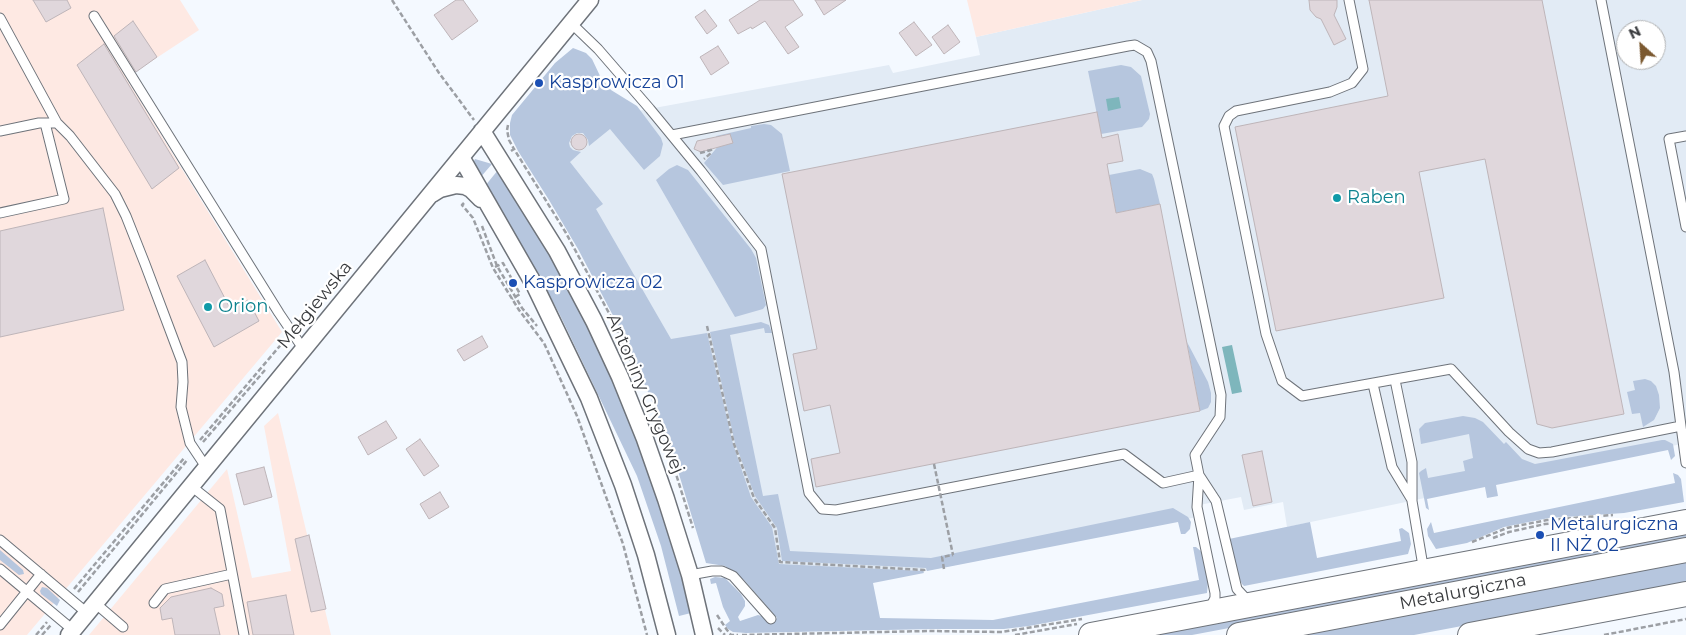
<!DOCTYPE html>
<html>
<head>
<meta charset="utf-8">
<style>
  body { margin:0 }
  #map { position:relative; width:1686px; height:635px; overflow:hidden; background:#f4f9ff; font-family:Montserrat,sans-serif }
  canvas { display:block }
  .north { position:absolute; left:1616px; top:20px; width:50px; height:50px; box-sizing:border-box; background:#fff; border:1px solid #afb0b1; border-radius:50%; rotate:334deg; font-size:14px; font-weight:700; line-height:20px; text-align:center; color:#383a3d }
  .north::after { content:''; display:block; margin:auto; width:18px; height:22px; background:#7b5930; clip-path:polygon(50% 0,100% 100%,50% 72%,0 100%) }
</style>
</head>
<body>
<div id="map">
<canvas width="1686" height="635"></canvas>
<div class="north">N</div>
</div>
<script>
const g = document.querySelector('canvas').getContext('2d');
g.lineJoin = 'round';
function fillPath(path, color) { g.fillStyle = color; g.fill(path, 'evenodd'); }
const shape = rows => new Path2D(rows.map(r => 'M' + r).join(''));
function strokePath(path, color, width, dash) { g.strokeStyle = color; g.lineWidth = width; g.lineCap = dash ? 'butt' : 'round'; g.setLineDash(dash || []); g.stroke(path); }
function write(font, color, halo, rows, align = 'center') {
  g.font = font + ' Montserrat,sans-serif'; g.lineWidth = 4.5; g.setLineDash([]); g.textBaseline = 'middle'; g.strokeStyle = halo; g.fillStyle = color; for (const [text, x, y, turn = 0] of rows) {
    g.save(); g.translate(x, y); g.rotate((+turn || 0) * Math.PI / 180); g.textAlign = isNaN(turn) ? turn : align; if (halo) g.strokeText(text, 0, 0); g.fillText(text, 0, 0); g.restore();
  }
}
fillPath(shape([
  [1142,0,1686,0,1686,443,1287,527,1283,502,1244,510,1241,497,1199,505,1202,516,920,572,777,566,717,454,534,130,889,65,893,73,980,55,976,37],
  [1626,30,1656,30,1656,60,1626,60]
]), '#e2ebf5');
fillPath(shape([
  [0,0,180,0,199,30,126,78,282,332,27,635,0,635],
  [967,0,1142,0,976,37],
  [278,413,331,635,89,635,227,469,252,578,291,571,264,426]
]), '#fee9e3');
fillPath(shape([
  [573,48,586,53,592,59,601,78,611,90,637,106,661,138,663,144,660,156,644,170,610,129,589,146,588,140,583,133,577,133,572,136,569,143,570,147,573,150,581,152,570,162,603,204,596,209,671,339,707,333,733,444,751,497,772,527,779,564,923,571,924,573,873,583,880,618,993,620,1199,580,1193,547,1196,547,1203,553,1208,582,1207,593,1029,626,1004,629,933,629,746,633,733,632,728,629,725,625,730,621,723,607,716,583,711,584,710,579,715,577,725,578,741,594,745,601,745,606,738,617,740,621,758,615,765,617,769,623,777,618,744,580,725,566,706,563,678,471,652,401,619,327,578,249,549,200,518,151,510,135,510,123,512,115,555,63],
  [1121,65,1131,67,1141,76,1150,114,1149,119,1142,127,1101,134,1088,71],
  [764,124,771,125,782,134,790,171,723,185,704,163,720,144,716,136,751,128,751,126],
  [475,159,492,164,479,179,473,163],
  [677,165,688,170,751,249,756,258,766,305,763,309,735,317,656,180,669,169],
  [1140,169,1152,174,1154,179,1160,204,1116,213,1109,175],
  [498,170,539,236,577,304,604,359,632,424,674,547,691,613,679,616,661,546,637,476,559,313,510,225,485,186],
  [761,322,769,325,772,333,765,333,764,328,730,335,763,496,778,494,790,551,931,558,1173,508,1188,517,1191,522,1190,529,1185,534,1181,534,1178,522,927,571,926,568,782,561,777,528,755,496,735,443,710,332],
  [1187,342,1208,382,1211,393,1211,402,1208,408,1200,411],
  [1645,379,1651,381,1656,386,1659,395,1660,408,1654,420,1643,427,1640,413,1632,414,1627,392,1635,390,1633,381],
  [1463,416,1475,418,1483,422,1504,444,1506,442,1522,459,1535,464,1662,440,1665,440,1673,444,1675,456,1671,460,1668,450,1496,485,1498,496,1487,498,1485,487,1427,499,1429,510,1426,508,1419,473,1421,471,1426,468,1428,478,1465,471,1463,461,1473,458,1469,434,1421,444,1419,429,1425,423],
  [1673,473,1678,475,1681,479,1684,502,1624,513,1549,518,1504,527,1467,543,1436,549,1428,536,1427,529,1431,522,1434,533,1675,483],
  [1310,522,1317,558,1401,541,1399,529,1402,528,1409,533,1411,544,1408,554,1244,586,1242,584,1238,576,1229,539],
  [1686,531,1686,542,1192,635,1143,635],
  [0,550,23,570,24,574,19,575,0,560],
  [1686,556,1686,584,1414,635,1276,635],
  [42,587,47,588,60,600,57,606,41,594,40,591]
]), '#b6c6de');
fillPath(shape([
  [1119,97,1121,108,1108,111,1106,99],
  [1232,345,1242,392,1232,394,1222,347]
]), '#7eb6bc');
const building = shape([
  [33,0,67,0,71,8,46,22,33,0],
  [456,0,463,0,478,21,452,40,434,15,456,0],
  [760,0,793,0,803,15,785,27,799,47,788,54,765,21,752,29,751,27,738,34,729,20,760,0],
  [815,0,846,0,824,15,815,0],
  [1309,0,1337,0,1337,7,1334,15,1346,39,1334,45,1321,19,1316,17,1310,10,1309,0],
  [1369,0,1542,0,1624,414,1552,428,1537,424,1485,159,1419,172,1444,298,1276,331,1235,127,1388,96,1369,0],
  [705,10,717,26,707,34,695,17,705,10],
  [133,21,157,57,136,72,114,36,133,21],
  [914,22,932,45,916,56,899,33,914,22],
  [948,25,960,42,944,54,932,37,948,25],
  [104,44,179,168,152,189,77,65,104,44],
  [718,46,729,63,711,75,700,57,718,46],
  [1097,112,1102,138,1118,134,1123,161,1107,164,1116,213,1160,204,1200,411,816,487,811,459,840,453,830,405,804,411,793,354,817,349,782,174,1097,112],
  '571 142a8 8 0 1 1 16 0a8 8 0 1 1-16 0Z',
  [730,134,733,143,701,152,694,149,697,141,730,134],
  [103,208,124,310,0,337,0,231,103,208],
  [205,260,231,310,248,300,259,321,214,347,177,276,205,260],
  [482,336,488,347,464,361,457,350,482,336],
  [386,421,397,438,368,455,358,437,386,421],
  [420,439,439,466,424,476,406,449,420,439],
  [1262,451,1272,502,1253,506,1242,455,1262,451],
  [264,467,272,497,244,505,236,474,264,467],
  [440,492,449,507,429,519,420,504,440,492],
  [309,535,326,609,311,612,295,539,309,535],
  [211,588,222,594,224,606,214,608,220,635,175,635,172,618,162,620,160,608,171,597,211,588],
  [286,595,294,635,253,635,247,602,286,595]
]);
fillPath(building, '#e0d7dc');
strokePath(building, '#beb5b9', 1);
const service = shape([
  [1349,0,1363,69,1352,83,1330,92,1236,111,1229,116,1224,126,1266,334,1282,381,1302,396,1451,369,1509,432,1528,449,1539,453,1552,452,1681,426,1674,372,1601,0],
  [94,16,279,313,304,350],
  [0,18,57,123],
  [571,23,598,49,650,109,701,171,761,249,809,493,822,509,836,510,1124,454,1163,483,1199,475],
  [0,131,39,123,57,123,70,136,115,194,126,216,145,264,182,362,183,382,181,407,190,443,206,467],
  [672,135,1128,46,1135,45,1147,52,1151,61,1221,395,1220,417,1195,455,1199,475,1197,507,1215,593,1215,598,1209,610],
  [1686,136,1669,139,1686,227],
  [0,213,64,199,45,123],
  [1395,380,1412,462,1412,501,1424,572],
  [1373,384,1392,467,1412,500],
  [1681,426,1686,463],
  [1199,475,1216,501,1237,589,1250,603],
  [191,486,220,509,244,635],
  [0,540,87,613],
  [0,569,73,630],
  [690,575,712,571,722,571,733,576,771,619],
  [95,603,123,627],
  [154,603,165,589,232,574],
  [0,625,41,574]
]);
const minor = shape([
  [482,131,557,251,594,321,620,377,645,439,666,499,690,575,704,635],
  [461,157,535,286,589,398,623,485,646,555,667,635],
  [432,194,440,189,456,185,465,186,471,189,481,199],
  [69,635,590,0]
]);
const secondary = shape([
  [1091,635,1686,522],
  [1239,635,1686,550],
  [1470,635,1686,594]
]);
strokePath(service, '#6e737a', 11);
strokePath(minor, '#6e737a', 19);
strokePath(secondary, '#6e737a', 26);
strokePath(shape([
  [392,0,439,73,474,120],
  [508,125,507,130,509,140,514,149],
  [511,151,514,149,566,233,610,315,631,362],
  [700,153,711,150,711,153,704,159],
  [464,203,462,205,473,218,493,268,519,310,544,343,577,416,623,544,647,635],
  [482,226,497,266,522,308,537,326],
  [495,267,503,263,520,294,512,299],
  [707,326,734,444,754,498,775,528,780,562,924,570,925,573],
  [655,420,675,471,693,528],
  [200,440,284,341],
  [203,442,265,370],
  [1493,538,1509,532,1545,524,1581,521],
  [1472,542,1507,528,1547,520,1613,515],
  [944,569,942,557,953,555],
  [74,589,185,457],
  [78,592,188,459],
  [717,615,727,630,731,635,738,635],
  [718,628,725,635],
  [36,635,47,622],
  [42,635,51,625],
  [742,635,928,631,1002,632,1082,619],
  [1015,635,1077,624],
  [1604,635,1686,619]
]), '#9c9fa4', 2.5, [5, 2.5]);
strokePath(service, '#fff', 9);
strokePath(minor, '#fff', 16);
strokePath(secondary, '#fff', 24);
strokePath(shape([
  [934,464,953,555]
]), '#9c9fa4', 2.5, [5, 2.5]);
for (const [x, y, r, color] of [
  [539,83,5,"#1a4fb4"],
  [1337,198,5,"#0f9aa8"],
  [513,283,5,"#1a4fb4"],
  [208,307,5,"#0f9aa8"],
  [1540,535,5,"#1a4fb4"]
]) { const dot = new Path2D(); dot.arc(x, y, r, 0, 2 * Math.PI); g.fillStyle = color; g.fill(dot); strokePath(dot, '#fff', 2); }
write('18px', '#164399', '#fff', [
  ["Kasprowicza 01",549,83],
  ["Kasprowicza 02",523,283],
  ["Metalurgiczna",1550,525],
  ["II NŻ 02",1550,546]
], 'left');
write('18px', '#0d838f', '#fff', [
  ["Raben",1347,198],
  ["Orion",218,307]
], 'left');
write('18px', '#383a3d', '#fff', [
  ["Mełgiewska",315,305,-51],
  ["Antoniny Grygowej",645,394,67],
  ["Metalurgiczna",1463,592,-11]
]);
</script>
</body>
</html>
